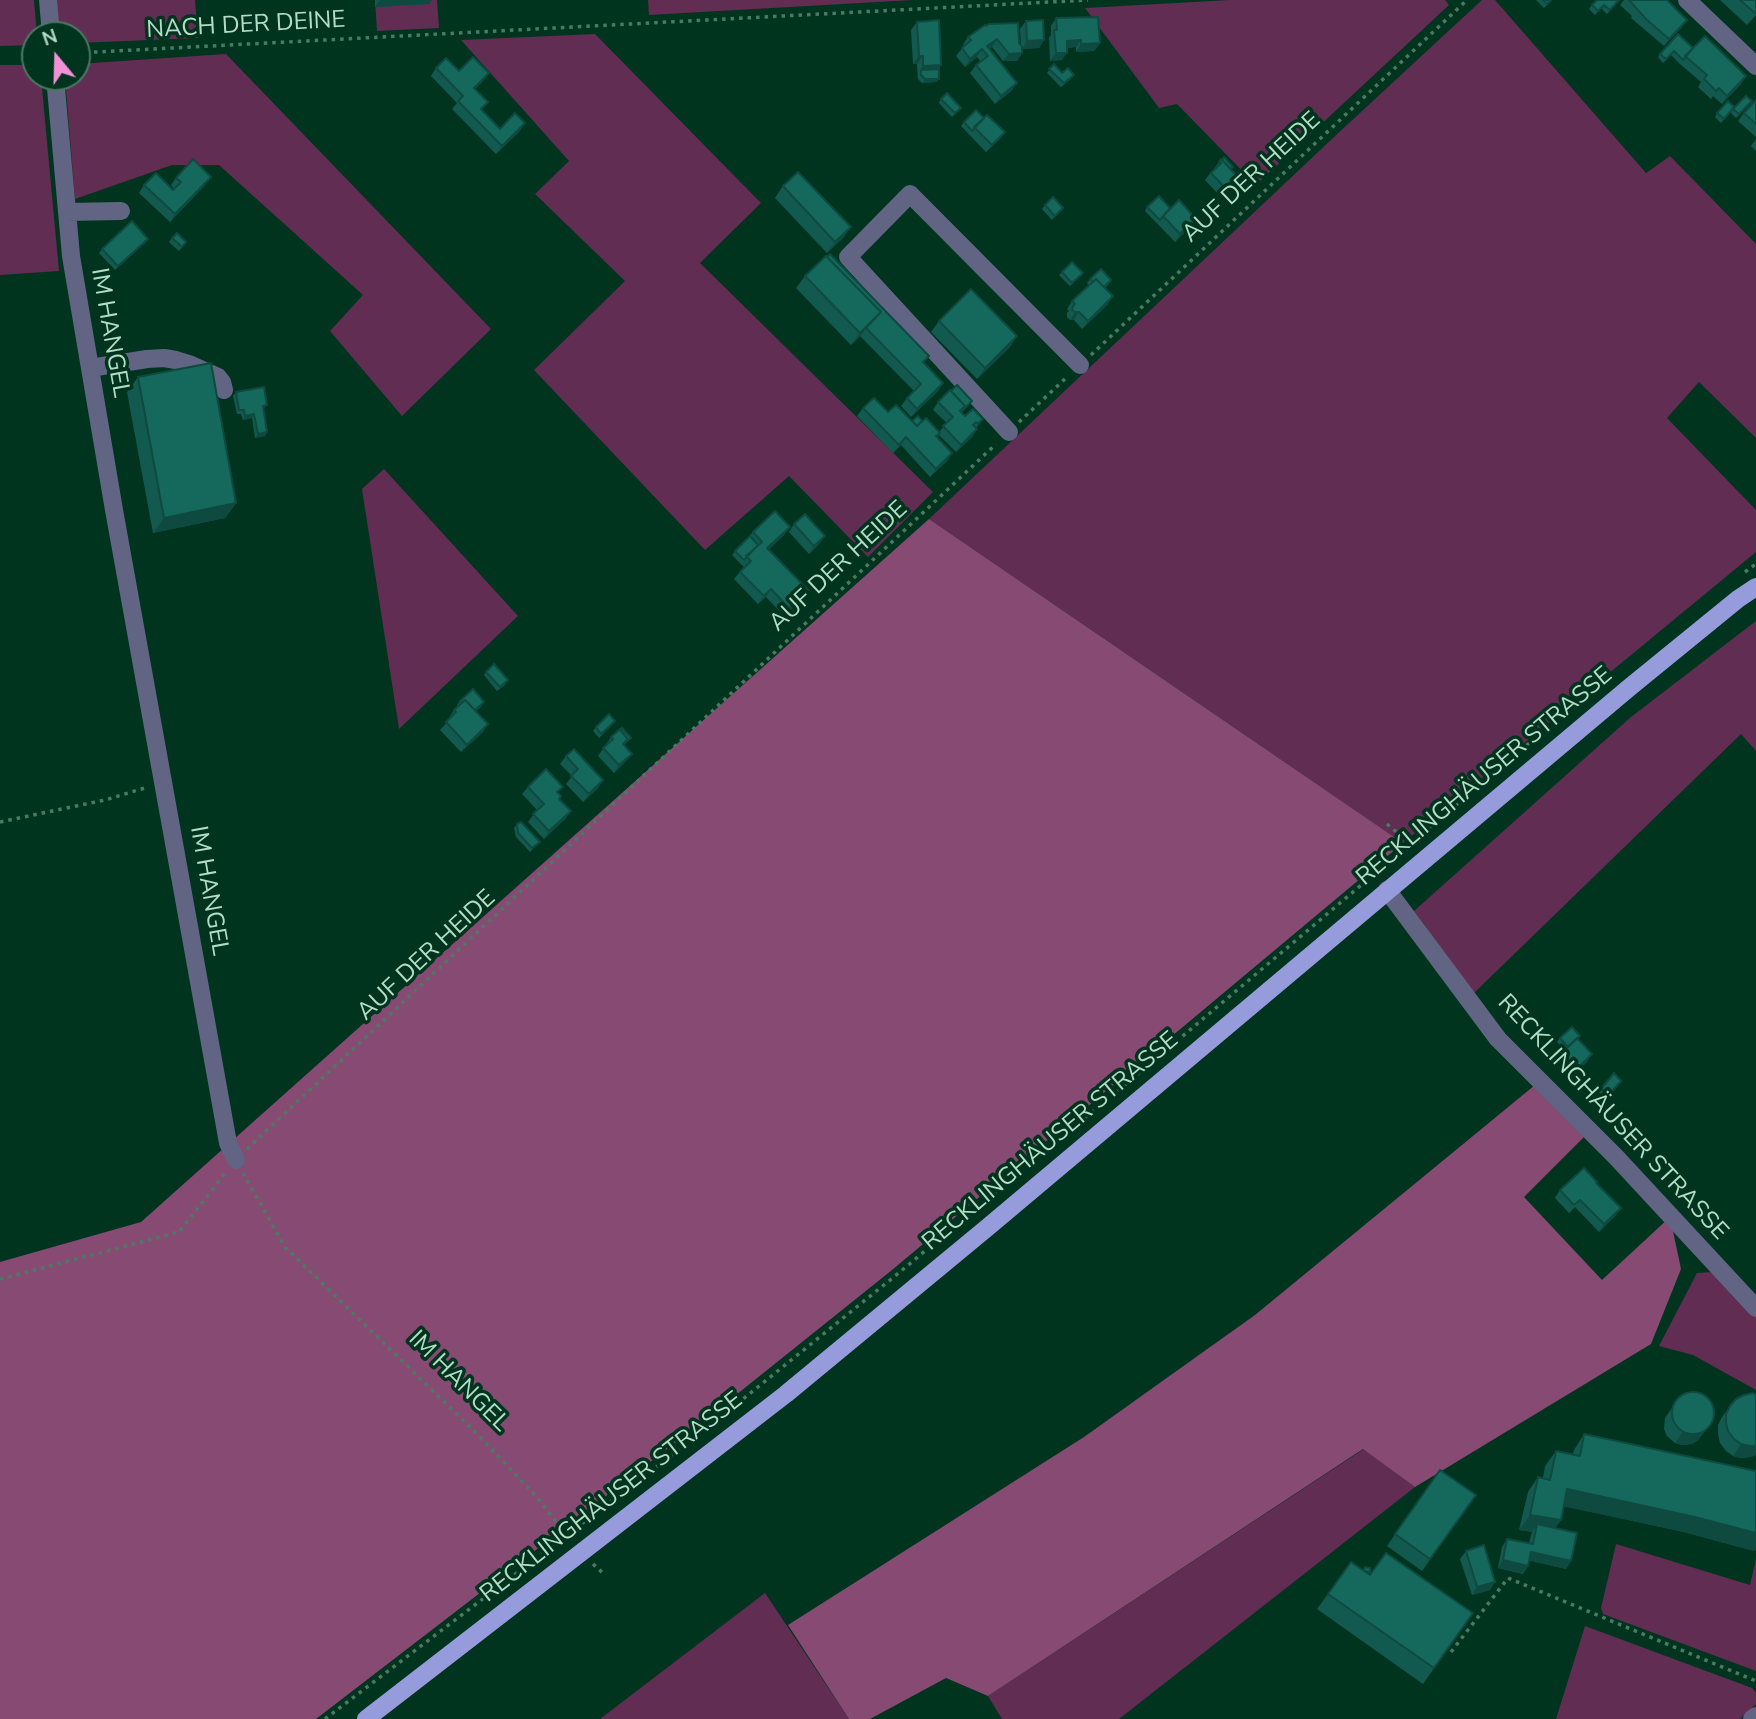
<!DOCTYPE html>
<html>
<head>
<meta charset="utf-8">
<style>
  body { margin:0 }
  #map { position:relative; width:1756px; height:1719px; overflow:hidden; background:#01341f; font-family:"Nunito Sans",sans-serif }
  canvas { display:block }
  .north { position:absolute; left:21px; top:21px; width:70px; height:70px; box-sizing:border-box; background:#01341f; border:2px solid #497861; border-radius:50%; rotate:341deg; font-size:19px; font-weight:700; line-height:28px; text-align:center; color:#b4ddc5 }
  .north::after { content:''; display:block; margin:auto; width:24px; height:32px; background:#f391d5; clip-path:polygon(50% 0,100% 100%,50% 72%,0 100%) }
</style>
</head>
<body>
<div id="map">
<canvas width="1756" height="1719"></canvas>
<div class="north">N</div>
</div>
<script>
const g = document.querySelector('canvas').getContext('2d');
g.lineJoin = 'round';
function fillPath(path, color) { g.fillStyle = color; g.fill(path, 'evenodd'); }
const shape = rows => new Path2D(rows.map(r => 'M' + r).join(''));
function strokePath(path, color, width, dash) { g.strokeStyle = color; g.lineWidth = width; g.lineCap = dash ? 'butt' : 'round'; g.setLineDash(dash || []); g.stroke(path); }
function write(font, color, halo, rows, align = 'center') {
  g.font = font + ' "Nunito Sans",sans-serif'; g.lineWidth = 7; g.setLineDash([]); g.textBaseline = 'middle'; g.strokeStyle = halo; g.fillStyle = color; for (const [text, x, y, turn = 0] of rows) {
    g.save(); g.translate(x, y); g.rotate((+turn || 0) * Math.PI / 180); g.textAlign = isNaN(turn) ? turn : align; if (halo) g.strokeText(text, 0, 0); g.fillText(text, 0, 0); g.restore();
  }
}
fillPath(shape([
  [0,0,34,0,37,35,35,35,35,45,0,46],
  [56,0,195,0,198,38,77,43,77,35,59,35],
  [375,0,437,0,439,28,377,31],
  [648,0,913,0,649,15],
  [1230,0,1445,0,1449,5,1256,185,1177,104,1159,108,1085,8],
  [1482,0,1495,0,1646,173,1670,156,1756,244,1756,438,1699,382,1667,418,1756,510,1756,552,1403,843,929,519,1334,137],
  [595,34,761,203,700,263,933,492,868,557,789,476,705,550,534,370,625,281,535,194,569,161,461,40],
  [226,54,491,329,402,416,330,331,363,295,219,165,172,165,75,199,65,77,77,77,77,64],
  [0,65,35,65,35,77,41,77,59,271,0,275],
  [384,469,518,616,399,729,362,489],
  [1756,621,1756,751,1741,734,1474,993,1414,911,1631,717],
  [1712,1272,1756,1317,1756,1390,1693,1355,1659,1346,1697,1273],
  [1364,1449,1415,1487,1119,1719,1002,1719,988,1696],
  [1616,1544,1750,1585,1756,1559,1756,1671,1603,1614,1601,1608],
  [765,1593,849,1719,600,1719],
  [1585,1626,1752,1688,1756,1693,1756,1704,1740,1719,1556,1719]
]), '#622d52');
fillPath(shape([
  [929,519,1403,843,892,1270,701,1423,316,1719,0,1719,0,1262,141,1222],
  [1535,1085,1586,1135,1524,1197,1602,1280,1670,1217,1681,1269,1651,1344,1415,1487,1363,1449,988,1696,946,1678,870,1719,849,1719,788,1625,1084,1437,1255,1315]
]), '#864a73');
strokePath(shape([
  [77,53,1088,0],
  [1091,355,1467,0],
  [1019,422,1067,377],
  [1745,572,1756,564],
  [0,822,105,800,148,787],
  [1387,824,1412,845],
  [247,1149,996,444],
  [243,1173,285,1247,474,1431,536,1496,567,1536],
  [0,1279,179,1232,226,1172],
  [593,1564,605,1575],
  [1451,1652,1508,1578,1756,1681],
  [325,1719,706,1429,895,1276,1152,1062,1534,739,1605,683]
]), '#4b7a64', 3.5, [3.5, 5]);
strokePath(shape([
  [48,0,51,35],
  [1687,0,1756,66],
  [55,77,71,256,114,510,228,1143,236,1160],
  [67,212,121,211],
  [90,368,147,359,164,358,176,360,189,364,218,377,222,382,224,390],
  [1009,432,848,257,910,194,1080,365],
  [1387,890,1498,1039,1616,1157,1756,1308],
  [1752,1719,1756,1716]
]), '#616483', 18);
strokePath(shape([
  [366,1719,786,1394,988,1227,1630,687,1738,599,1756,587]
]), '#969cdb', 18);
fillPath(shape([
  [375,0,432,0,430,4,375,7],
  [1536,0,1552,0,1544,8],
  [1620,0,1607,14,1601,8,1595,15,1589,9,1592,5],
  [1624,0,1667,0,1682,27,1664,46,1631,18,1632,16,1620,5],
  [1720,0,1756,0,1756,15,1747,25],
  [1056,18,1100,43,1094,51,1076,52,1076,47,1067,48,1062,60,1050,61,1049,38,1051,35,1051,26],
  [1026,21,1044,40,1039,48,1022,49,1022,53,1017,61,1003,61,992,47,989,49,1017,83,1011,91,995,104,970,73,976,65,981,62,977,57,965,67,956,56,964,46,963,45,968,37,986,26,1019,43,1021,47,1020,29],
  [917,22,941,65,939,69,939,79,936,82,922,83,918,79,917,64,913,64,911,30],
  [1693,48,1741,84,1722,104,1713,96,1711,99,1698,87,1701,82,1680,64,1671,55,1663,63,1658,57,1660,54],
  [1054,64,1062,73,1071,79,1061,87,1047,73],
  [436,68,459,71,483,81,475,89,482,111,500,129,520,131,496,154,452,109,457,103,431,76],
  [941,99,961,108,952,117,939,103],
  [1756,100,1756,137,1738,121,1744,113],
  [1749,105,1736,118,1731,113,1731,111,1721,123,1715,117,1717,113,1734,107],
  [984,118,1005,132,999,140,986,152,961,126,964,122],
  [1756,139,1756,151,1751,146],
  [1219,162,1231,169,1234,186,1221,197,1205,180],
  [176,178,206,184,170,222,139,193,144,185,173,190,174,189,171,185],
  [783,186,851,227,843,238,827,253,775,198],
  [1045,205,1063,208,1052,220,1042,209],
  [1147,207,1170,208,1196,219,1191,226,1175,242,1145,211],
  [172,238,186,242,179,251,169,242],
  [145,243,115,270,99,253,102,249],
  [1062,272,1083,273,1070,286,1059,275],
  [805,276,924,363,943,383,938,391,911,417,901,406,907,398,914,391,860,336,851,345,796,288],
  [1090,279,1109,284,1105,288,1108,304,1082,329,1074,320,1070,320,1067,317,1067,313,1069,311,1067,309,1072,301,1089,285,1087,283],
  [939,321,1017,336,1009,348,977,379,931,332],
  [138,377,236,503,225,518,153,533,127,392],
  [236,392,267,405,263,409,265,436,255,438,252,418,243,420,241,414,237,414,233,396],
  [938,402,969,405,961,413,965,416,983,419,976,428,972,437,956,452,939,435,937,437,952,453,947,461,930,477,901,445,893,453,857,416,863,408,888,412,912,421,922,421,939,432,947,423,933,410],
  [794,524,825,536,819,544,809,554,789,532],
  [753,532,784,535,769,549,808,590,803,598,784,616,766,597,758,604,734,579,744,567,732,555],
  [486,672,506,684,497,691,484,675],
  [460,701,482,706,476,711,483,732,461,752,440,730,450,719,449,718,454,710,458,706,457,705],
  [612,725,599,738,593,731,596,727],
  [611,737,631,738,624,745,632,754,626,761,614,773,598,756],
  [566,756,598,788,583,802,566,784,572,776,560,764],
  [528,787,559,793,561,796,559,799,571,811,565,819,544,839,528,822,537,810,522,794],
  [517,824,537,845,530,852,516,837,514,828],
  [1580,1036,1578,1039,1587,1062,1571,1077,1556,1061,1564,1050,1557,1042,1560,1038],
  [1614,1073,1621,1081,1606,1099,1598,1092],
  [1560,1190,1621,1208,1615,1216,1599,1232,1575,1207,1569,1213,1555,1198],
  [1756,1394,1756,1455,1751,1457,1741,1458,1733,1456,1726,1451,1720,1443,1718,1434,1718,1425,1722,1417,1730,1406],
  [1681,1395,1711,1424,1698,1440,1692,1444,1682,1445,1675,1443,1667,1436,1664,1429,1665,1418],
  [1584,1434,1756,1471,1756,1549,1754,1551,1684,1532,1564,1506,1561,1520,1555,1528,1571,1561,1566,1569,1529,1560,1528,1566,1523,1574,1498,1568,1502,1547,1507,1539,1529,1543,1532,1532,1519,1530,1528,1492,1538,1477,1543,1478,1545,1466,1556,1451,1573,1454,1574,1450],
  [1440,1470,1476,1495,1422,1571,1387,1546],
  [1466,1551,1490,1590,1472,1595,1460,1559],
  [1351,1562,1362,1570,1365,1567,1370,1572,1368,1574,1473,1613,1423,1684,1317,1609]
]), '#125a4f');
fillPath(shape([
  [380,0,432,0,430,4,375,7],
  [1687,20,1682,27,1664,46,1669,39],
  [997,39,992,47,984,52,987,46],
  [1044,40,1039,48,1022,49,1027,41],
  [1081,40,1076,47,1061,48,1067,41],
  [1100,43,1094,51,1076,52,1081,44],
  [982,49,977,57,965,67,970,59],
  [1022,53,1017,61,1003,61,1009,54],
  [1056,53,1067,53,1062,60,1050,61],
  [919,56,923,56,917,64,913,64],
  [941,65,936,73,921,70,918,74,923,66],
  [489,73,483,81,468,96,474,88],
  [1746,76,1741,84,1722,104,1727,96],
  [925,79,939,79,936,82,922,83],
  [1017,83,1011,91,995,104,1001,96],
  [525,123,520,131,496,154,502,146],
  [1005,132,999,140,986,152,992,145],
  [211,177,206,184,170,222,175,214],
  [1239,178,1234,186,1221,197,1227,190],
  [1196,219,1191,226,1175,242,1180,234],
  [851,227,843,238,827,253,835,242],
  [148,239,145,243,115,270,118,266],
  [1113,296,1108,304,1082,329,1088,321],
  [881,312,866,328,860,336,851,345,860,333],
  [1075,312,1079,312,1074,320,1070,320],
  [1017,336,1009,348,977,379,985,368],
  [943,383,938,391,911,417,917,409],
  [254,414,252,418,243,420,245,416],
  [977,429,972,437,956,452,961,445],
  [267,432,265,436,255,438,258,434],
  [952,453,947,461,930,477,936,469],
  [236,503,225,518,153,533,164,518],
  [790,527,784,535,762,556,767,548],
  [825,536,819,544,809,554,814,546],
  [771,589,766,597,758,604,764,596],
  [808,590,803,598,784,616,789,608],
  [488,724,483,732,461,752,467,745],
  [632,754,626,761,614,773,619,765],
  [603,780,598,788,583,802,589,794],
  [571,811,565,819,544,839,549,831],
  [1592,1054,1587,1062,1571,1077,1577,1069],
  [1621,1208,1615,1216,1599,1232,1604,1224],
  [1711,1424,1698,1440,1692,1444,1682,1445,1675,1443,1683,1431],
  [1741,1444,1756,1446,1756,1455,1751,1457,1741,1458,1733,1456],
  [1567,1489,1695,1517,1756,1533,1756,1549,1754,1551,1684,1532,1557,1505],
  [1530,1515,1561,1520,1550,1536,1537,1524,1532,1532,1519,1530],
  [1531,1552,1571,1561,1566,1569,1526,1560],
  [1503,1560,1528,1566,1523,1574,1498,1568],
  [1495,1582,1490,1590,1472,1595,1477,1587]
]), '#0f4a40');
const building = shape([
  [1543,0,1551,0,1547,4,1543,0],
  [1597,0,1619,0,1610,10,1604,5,1598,11,1592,5,1597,0],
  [1629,0,1667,0,1687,20,1669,39,1646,19,1629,0],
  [1740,0,1756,0,1756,13,1755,13,1740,0],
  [1098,17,1100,43,1081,44,1081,40,1067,41,1067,53,1056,53,1054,30,1057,30,1056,18,1098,17],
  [939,20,941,65,923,66,923,56,919,56,917,22,939,20],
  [1043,20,1044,40,1027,41,1026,21,1043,20],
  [1018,23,1019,43,1022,47,1022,53,1009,54,997,39,987,46,1017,83,1001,96,976,65,988,56,982,49,970,59,962,48,971,40,968,37,985,25,986,26,989,24,1018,23],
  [1678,34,1693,48,1683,60,1674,51,1666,59,1660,54,1678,34],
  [1705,36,1746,76,1727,96,1719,88,1716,91,1704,79,1707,75,1685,56,1705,36],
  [473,57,489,73,474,88,488,102,481,109,500,129,515,113,525,123,502,146,458,101,463,96,436,68,446,58,459,71,473,57],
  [1054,64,1062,73,1068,68,1074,75,1064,83,1049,69,1054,64],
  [939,69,939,79,925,79,921,75,921,70,939,69],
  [947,93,961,108,955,113,941,99,947,93],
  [1746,96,1752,101,1739,114,1733,109,1746,96],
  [1756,100,1756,124,1744,113,1756,100],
  [1728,101,1734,107,1724,119,1717,113,1728,101],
  [976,110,984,118,972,131,964,122,976,110],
  [987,115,1005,132,992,145,974,127,987,115],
  [1224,157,1233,167,1231,169,1222,160,1224,157],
  [193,159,211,177,175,214,144,185,156,173,173,190,181,182,176,178,193,159],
  [1221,159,1239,178,1227,190,1211,173,1221,163,1219,162,1221,159],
  [798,172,851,227,835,242,783,186,798,172],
  [1159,196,1170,208,1160,220,1147,207,1159,196],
  [1053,197,1063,208,1055,216,1045,205,1053,197],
  [1179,200,1196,219,1180,234,1163,216,1179,200],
  [132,221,148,239,118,266,102,249,132,221],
  [177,233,186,242,182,247,172,238,177,233],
  [830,254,929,356,923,362,943,383,917,409,907,398,921,384,866,328,881,312,827,257,830,254],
  [826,256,881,312,860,333,805,276,826,256],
  [1072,262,1083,273,1072,283,1062,272,1072,262],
  [1101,269,1111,280,1104,287,1096,279,1093,282,1090,279,1101,269],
  [1096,279,1113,296,1088,321,1079,312,1075,312,1072,310,1073,306,1075,304,1072,301,1096,279],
  [971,289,1017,336,985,368,939,321,971,289],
  [211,363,236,503,164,518,138,377,211,363],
  [957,385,972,401,963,410,965,406,951,391,957,385],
  [264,387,267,405,263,406,267,432,258,434,254,414,245,416,244,410,239,410,236,392,264,387],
  [950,390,965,406,960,411,965,416,973,409,983,419,978,424,976,422,973,425,977,429,961,445,943,426,953,417,938,402,950,390],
  [874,398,888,412,896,405,917,426,926,418,940,433,936,436,952,453,936,469,906,437,899,445,863,408,874,398],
  [918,416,922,421,917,426,912,421,918,416],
  [775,511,790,527,767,548,808,590,789,608,771,589,764,596,740,572,751,561,746,556,762,542,753,532,775,511],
  [805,514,825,536,814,546,794,524,805,514],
  [750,536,758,545,744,560,735,551,750,536],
  [494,664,508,680,500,687,486,672,494,664],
  [473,689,484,702,475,710,465,700,462,703,460,701,473,689],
  [465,700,488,724,467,745,446,722,456,712,454,710,465,700],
  [609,714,615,721,601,734,596,727,609,714],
  [622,728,631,738,626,742,628,739,620,730,622,728],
  [620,729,628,739,623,744,632,754,619,765,603,748,613,739,611,737,620,729],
  [574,749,603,780,589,794,571,776,578,769,566,756,574,749],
  [546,769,563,787,557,792,561,796,559,799,571,811,549,831,533,814,544,804,528,787,546,769],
  [521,822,540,842,532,848,518,833,517,824,521,822],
  [1572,1027,1580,1036,1568,1047,1560,1038,1572,1027],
  [1577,1038,1592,1054,1577,1069,1561,1053,1577,1038],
  [1614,1073,1621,1081,1609,1095,1601,1089,1614,1073],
  [1584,1168,1597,1182,1596,1183,1621,1208,1604,1224,1580,1200,1574,1205,1560,1190,1584,1168],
  '1672 1413a21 21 0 1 1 42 0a21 21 0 1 1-42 0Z',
  [1753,1393,1756,1394,1756,1446,1750,1446,1741,1444,1734,1439,1728,1431,1726,1423,1726,1414,1730,1406,1736,1399,1744,1395,1753,1393],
  [1584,1434,1756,1471,1756,1533,1695,1517,1567,1489,1561,1520,1530,1515,1538,1477,1550,1480,1556,1451,1580,1456,1584,1434],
  [1440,1470,1476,1495,1430,1559,1395,1534,1440,1470],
  [1537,1524,1577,1533,1571,1561,1531,1552,1528,1566,1503,1560,1507,1539,1533,1544,1537,1524],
  [1484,1545,1495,1582,1477,1587,1466,1551,1484,1545],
  [1386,1553,1473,1613,1434,1668,1328,1594,1351,1562,1370,1575,1386,1553],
  [1365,1567,1370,1568,1370,1572,1364,1571,1365,1567]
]);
fillPath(building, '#15695c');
strokePath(building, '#0f4a40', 2);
write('24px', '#b4ddc5', '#01341f', [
  ["NACH DER DEINE",246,26,-3],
  ["AUF DER HEIDE",1252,178,-43],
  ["IM HANGEL",109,333,80],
  ["AUF DER HEIDE",839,567,-43],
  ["RECKLINGHÄUSER STRASSE",1485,777,-40],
  ["IM HANGEL",208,891,80],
  ["AUF DER HEIDE",427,956,-43],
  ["RECKLINGHÄUSER STRASSE",1612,1118,47],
  ["RECKLINGHÄUSER STRASSE",1051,1142,-40],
  ["IM HANGEL",458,1382,45],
  ["RECKLINGHÄUSER STRASSE",612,1498,-38]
]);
</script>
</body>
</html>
